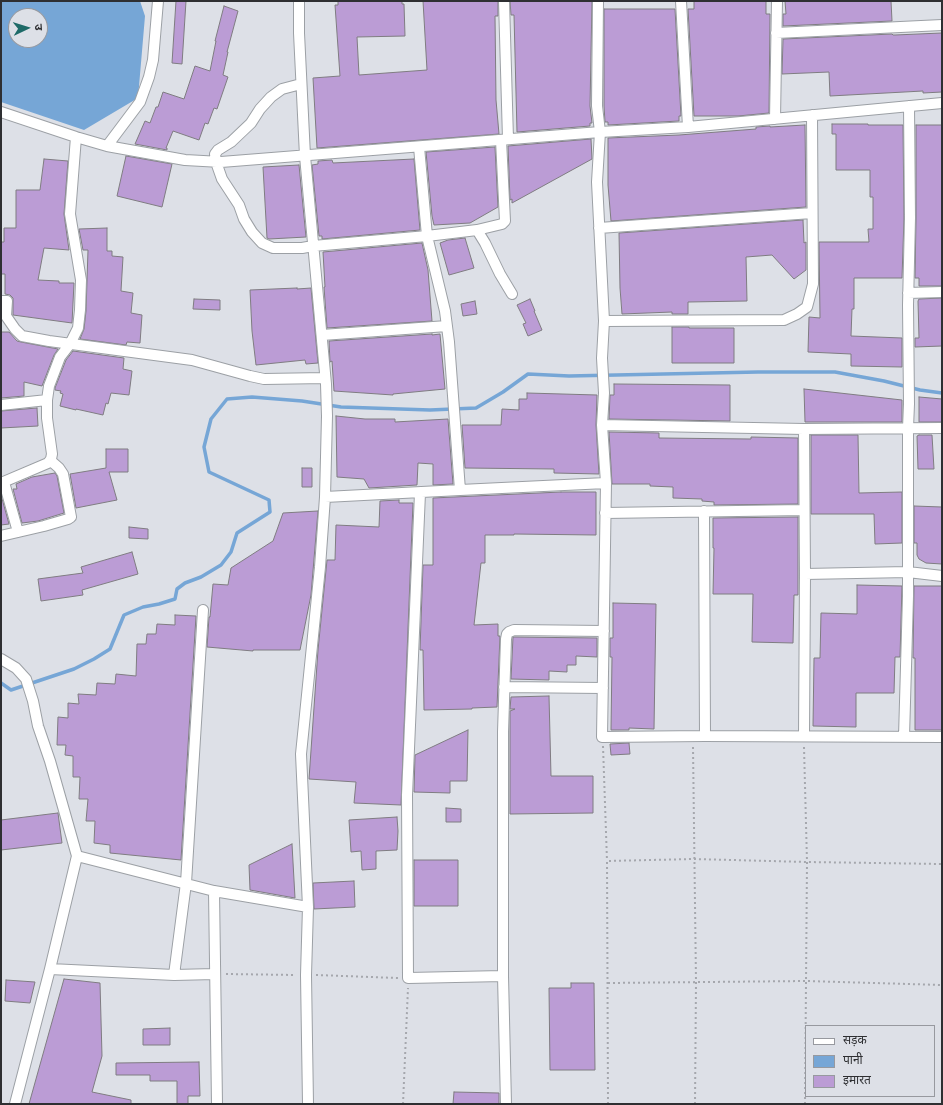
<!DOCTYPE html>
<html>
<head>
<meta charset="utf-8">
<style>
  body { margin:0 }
  #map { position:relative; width:943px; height:1105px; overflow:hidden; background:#dde0e7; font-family:"Asap Condensed","Noto Sans Devanagari",sans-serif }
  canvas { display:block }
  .frame { position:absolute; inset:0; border:2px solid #2e2f32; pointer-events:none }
  .legend { position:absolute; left:805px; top:1025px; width:130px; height:72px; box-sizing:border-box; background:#dde0e7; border:1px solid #97999f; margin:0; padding:5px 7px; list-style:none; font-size:12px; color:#2e2f32 }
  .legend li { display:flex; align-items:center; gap:8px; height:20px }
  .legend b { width:20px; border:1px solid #97999f }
  .north { position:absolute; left:8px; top:8px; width:40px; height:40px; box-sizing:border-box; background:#dde0e7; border:1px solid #97999f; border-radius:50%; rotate:86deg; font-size:11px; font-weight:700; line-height:16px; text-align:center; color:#2e2f32 }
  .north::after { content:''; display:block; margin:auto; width:14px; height:18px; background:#1e6a68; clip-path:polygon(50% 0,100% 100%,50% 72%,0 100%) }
</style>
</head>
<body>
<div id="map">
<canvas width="943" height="1105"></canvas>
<div class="frame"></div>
<ul class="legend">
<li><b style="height:5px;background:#fff"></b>सड़क</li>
<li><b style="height:11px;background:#76a6d6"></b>पानी</li>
<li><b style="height:11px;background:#bb9cd5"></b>इमारत</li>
</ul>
<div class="north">उ</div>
</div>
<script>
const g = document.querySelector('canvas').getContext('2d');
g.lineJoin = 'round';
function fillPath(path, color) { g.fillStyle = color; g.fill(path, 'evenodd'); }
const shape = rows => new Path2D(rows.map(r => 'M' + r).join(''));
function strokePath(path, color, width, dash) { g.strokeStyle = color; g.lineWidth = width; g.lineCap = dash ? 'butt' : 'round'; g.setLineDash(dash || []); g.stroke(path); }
fillPath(shape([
  [1,1,140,1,145,16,138,98,84,130,1,102],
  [16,16,40,16,40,40,16,40]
]), '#76a6d6');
strokePath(shape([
  [1,683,11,690,74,669,94,659,110,649,124,615,143,607,159,604,175,599,177,589,185,583,201,577,221,565,231,552,237,533,270,512,269,500,209,472,204,447,211,419,227,399,252,397,302,401,341,407,430,410,476,408,503,392,528,374,569,376,758,372,835,372,884,381,920,390,942,393]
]), '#76a6d6', 3.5);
const building = shape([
  [176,1,186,1,182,64,172,63,176,1],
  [338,1,402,1,402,4,404,4,405,36,357,37,359,75,427,70,423,1,498,1,498,16,495,16,496,100,499,134,317,148,313,78,340,76,335,5,338,5,338,1],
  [510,1,592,1,590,106,592,123,590,123,590,126,517,132,514,15,511,15,510,1],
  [694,1,766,1,766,14,770,14,769,113,738,116,694,116,688,9,694,9,694,1],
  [785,1,891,1,892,21,783,26,783,14,786,14,785,1],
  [224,6,238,11,227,52,228,52,223,75,228,77,217,109,214,108,208,124,205,123,199,140,173,131,166,148,167,148,167,150,135,144,145,121,150,123,156,107,158,107,163,92,184,99,195,66,210,71,216,41,215,41,224,6],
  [604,9,675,9,681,116,679,116,679,121,608,125,608,122,605,122,604,106,604,9],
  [942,33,942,92,923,93,923,91,830,96,829,72,782,74,783,39,892,34,893,35,895,35,942,33],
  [832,124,868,124,868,125,903,125,904,218,902,278,854,278,854,309,852,309,851,336,902,338,902,367,851,366,851,354,808,352,809,317,820,318,819,242,869,242,868,229,873,229,873,197,870,197,870,170,836,170,836,134,832,134,832,124],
  [805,125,806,207,611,221,608,185,608,138,679,135,756,129,756,127,770,126,770,127,805,125],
  [916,125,942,125,942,286,919,286,919,278,915,278,916,218,916,125],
  [591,139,592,159,512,203,512,199,510,200,508,146,591,139],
  [495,147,498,207,470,223,434,225,432,216,426,152,495,147],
  [126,156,172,164,162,207,117,196,126,156],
  [44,159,68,161,64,214,69,250,44,248,38,280,59,281,59,283,74,283,72,323,13,315,13,298,10,295,5,294,5,274,1,274,1,242,4,242,4,228,16,228,16,190,40,190,44,159],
  [414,159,420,230,322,239,322,236,319,236,312,165,318,164,318,161,332,160,333,163,414,159],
  [299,165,306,237,269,239,267,238,263,167,299,165],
  [803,220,804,243,806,242,806,270,794,279,772,255,746,257,747,301,688,302,688,314,672,314,672,312,622,314,620,288,619,233,803,220],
  [107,228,107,251,112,251,112,256,123,257,121,291,133,293,131,313,142,315,140,343,127,342,126,345,80,339,84,329,86,311,88,250,83,250,79,229,107,228],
  [465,238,474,268,449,275,440,243,448,240,465,238],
  [422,243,428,270,432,321,327,328,324,287,325,287,323,252,422,243],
  [297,288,297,289,311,288,318,363,306,364,305,360,256,365,252,331,250,290,297,288],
  [942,298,942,346,915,347,915,338,919,338,918,301,919,299,942,298],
  [194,299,220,300,220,310,193,309,194,299],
  [530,299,535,311,534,311,542,330,528,336,523,324,526,323,517,305,530,299],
  [475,301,477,314,463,316,461,304,475,301],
  [672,327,689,327,689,328,734,328,734,363,672,363,672,327],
  [1,332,9,332,17,341,21,342,58,349,54,355,42,386,24,382,24,396,1,398,1,332],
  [432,334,432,335,440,334,445,389,393,394,393,395,334,391,332,361,330,362,329,341,432,334],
  [73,351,124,358,123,369,132,371,129,395,111,393,108,404,106,403,103,415,76,409,76,410,60,406,63,394,60,393,61,391,55,390,55,388,66,360,73,351],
  [614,384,730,385,730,421,609,419,610,395,614,395,614,384],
  [804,389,902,400,902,422,805,422,804,389],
  [527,393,597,395,596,425,599,474,554,473,554,469,465,468,462,425,501,425,502,409,519,410,519,399,527,399,527,393],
  [919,397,942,399,942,422,919,422,919,397],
  [37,408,38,426,1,428,1,411,37,408],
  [336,416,365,419,395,419,395,422,448,419,453,484,433,485,433,464,418,463,417,485,369,488,364,479,337,477,336,416],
  [609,432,659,433,659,438,751,439,751,437,798,438,798,504,714,505,714,502,702,501,702,499,673,498,673,487,650,486,650,484,612,484,609,432],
  [811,435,858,435,859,493,902,492,902,543,875,544,874,514,811,514,811,435],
  [919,435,932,435,934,469,918,469,917,436,919,435],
  [106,449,128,449,128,472,109,472,117,500,76,508,70,474,106,468,106,449],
  [302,468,312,468,312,487,302,487,302,468],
  [55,473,57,476,64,513,38,521,22,523,13,489,17,489,16,484,32,477,55,473],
  [561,492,596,492,596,535,514,534,514,535,485,535,485,563,481,563,474,625,498,624,498,636,500,636,497,707,472,708,472,709,424,710,423,650,420,650,423,565,433,565,433,498,561,492],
  [1,495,9,524,1,525,1,495],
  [399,500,399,503,413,503,401,805,354,803,356,782,309,779,318,650,327,560,335,560,336,525,379,527,380,501,399,500],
  [914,506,942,507,942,564,926,563,919,559,917,555,917,543,914,543,914,506],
  [318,511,311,595,300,650,253,650,253,651,207,647,209,617,210,617,213,584,228,585,231,568,273,541,283,513,318,511],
  [798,517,798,595,794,595,793,643,752,642,753,594,713,594,714,548,713,548,713,518,798,517],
  [129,527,148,529,148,539,129,538,129,527],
  [132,552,138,574,82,590,83,595,41,601,38,579,83,573,81,567,132,552],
  [857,585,902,586,900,657,895,657,894,693,856,693,856,727,813,726,814,658,820,658,821,613,857,614,857,585],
  [914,586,942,586,942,730,915,730,915,658,913,658,914,586],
  [613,603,656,604,654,729,629,728,629,730,611,730,612,657,610,657,610,638,613,638,613,603],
  [175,615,196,616,181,860,110,853,110,845,94,843,95,821,86,821,88,799,79,799,80,777,73,777,73,756,65,755,66,745,57,745,58,717,68,718,68,703,79,704,78,694,96,695,97,683,115,684,116,674,136,676,137,644,146,644,147,634,156,634,157,624,175,625,175,615],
  [513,637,515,637,597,638,597,657,576,656,576,665,567,665,567,672,549,671,549,680,511,679,513,637],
  [549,696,551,776,593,776,593,813,510,814,510,711,515,709,510,709,511,697,549,696],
  [468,730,467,781,450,781,450,793,414,792,415,755,468,730],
  [629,743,630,754,611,755,610,744,629,743],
  [446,808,461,809,461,822,446,822,446,808],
  [58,813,62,843,1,850,1,820,58,813],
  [397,817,398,831,397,850,376,851,376,869,362,870,361,851,351,852,349,820,397,817],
  [292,844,295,898,250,890,249,865,292,844],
  [414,860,458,860,458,906,414,906,414,860],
  [354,881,355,907,314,909,313,883,354,881],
  [64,979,100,983,102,1056,92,1092,131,1100,131,1104,29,1104,64,979],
  [6,980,35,982,30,1003,5,1001,6,980],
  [571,983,594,983,595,1070,550,1070,549,988,571,988,571,983],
  [170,1028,170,1045,143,1045,143,1029,170,1028],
  [199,1062,200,1096,188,1096,188,1104,177,1104,177,1081,150,1081,150,1075,116,1075,116,1063,199,1062],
  [454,1092,499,1093,499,1104,453,1104,454,1092]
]);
fillPath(building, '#bb9cd5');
strokePath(building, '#7f7c81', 1);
const street = shape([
  [299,1,299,33,305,156,326,384,327,416,325,497,460,490,606,483,602,425],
  [504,1,508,139],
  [598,1,597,106,600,132,597,182,604,321,602,358,604,393,602,425,804,429,942,428],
  [681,1,688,127],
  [776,33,942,25],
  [301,84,282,89,271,97,260,109,251,123,231,142,218,150,215,154,216,162,222,179,239,205,244,219,252,232,262,243,273,248,302,248,313,246,427,236,419,147],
  [1,112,76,137,107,146,140,102,149,77,153,60,158,1],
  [775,119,777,1],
  [107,146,185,160,221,162,600,132,688,127,942,103],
  [599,228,812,213],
  [477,230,485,243,500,274,512,294],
  [908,293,942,292],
  [1,301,7,301,6,316,15,329,22,336,49,341,192,360,250,376,264,379,325,378],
  [604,321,784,320,797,314,807,307,813,284,812,115],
  [322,335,447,326],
  [1,405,47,400],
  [804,429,805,574,804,736],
  [4,482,18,532],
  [1,483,48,463,51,459,52,454,47,418,47,400,49,386,60,357,70,344,78,328,80,310,81,280,70,214,76,137],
  [606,483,602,737,705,736,942,737],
  [460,490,449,342,445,311,427,236,477,230,502,224,505,221,501,140],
  [420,493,407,795,408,978,503,976],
  [704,511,705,736],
  [605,513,804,510],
  [1,536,44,526,68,519,71,517,63,474,59,468,51,461],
  [805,574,908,572,942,576],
  [1,659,16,668,26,679,33,701,38,726,50,761,77,856],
  [504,687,603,688],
  [904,737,908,596,908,428,909,404,908,305,910,218,909,106],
  [214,891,217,1104],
  [50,969,174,975,215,974],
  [174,975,186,883,203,610],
  [15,1104,50,969,77,856,214,891,308,907],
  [308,1104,306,975,308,907,301,754,320,567,325,497],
  [506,1104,503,976,503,732,506,639,507,634,509,632,514,630,604,631]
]);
strokePath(street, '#9ca0a5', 12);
strokePath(shape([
  [603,746,607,861],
  [693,747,696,982,695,1104],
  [804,747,807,862,805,1104],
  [226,974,296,975],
  [316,975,398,978],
  [608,983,806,981,942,985],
  [403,1104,408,988],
  [608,1104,607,861,694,859,807,862,942,864]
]), '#a5a7ad', 2, [2, 3]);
strokePath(street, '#fff', 10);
</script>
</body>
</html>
